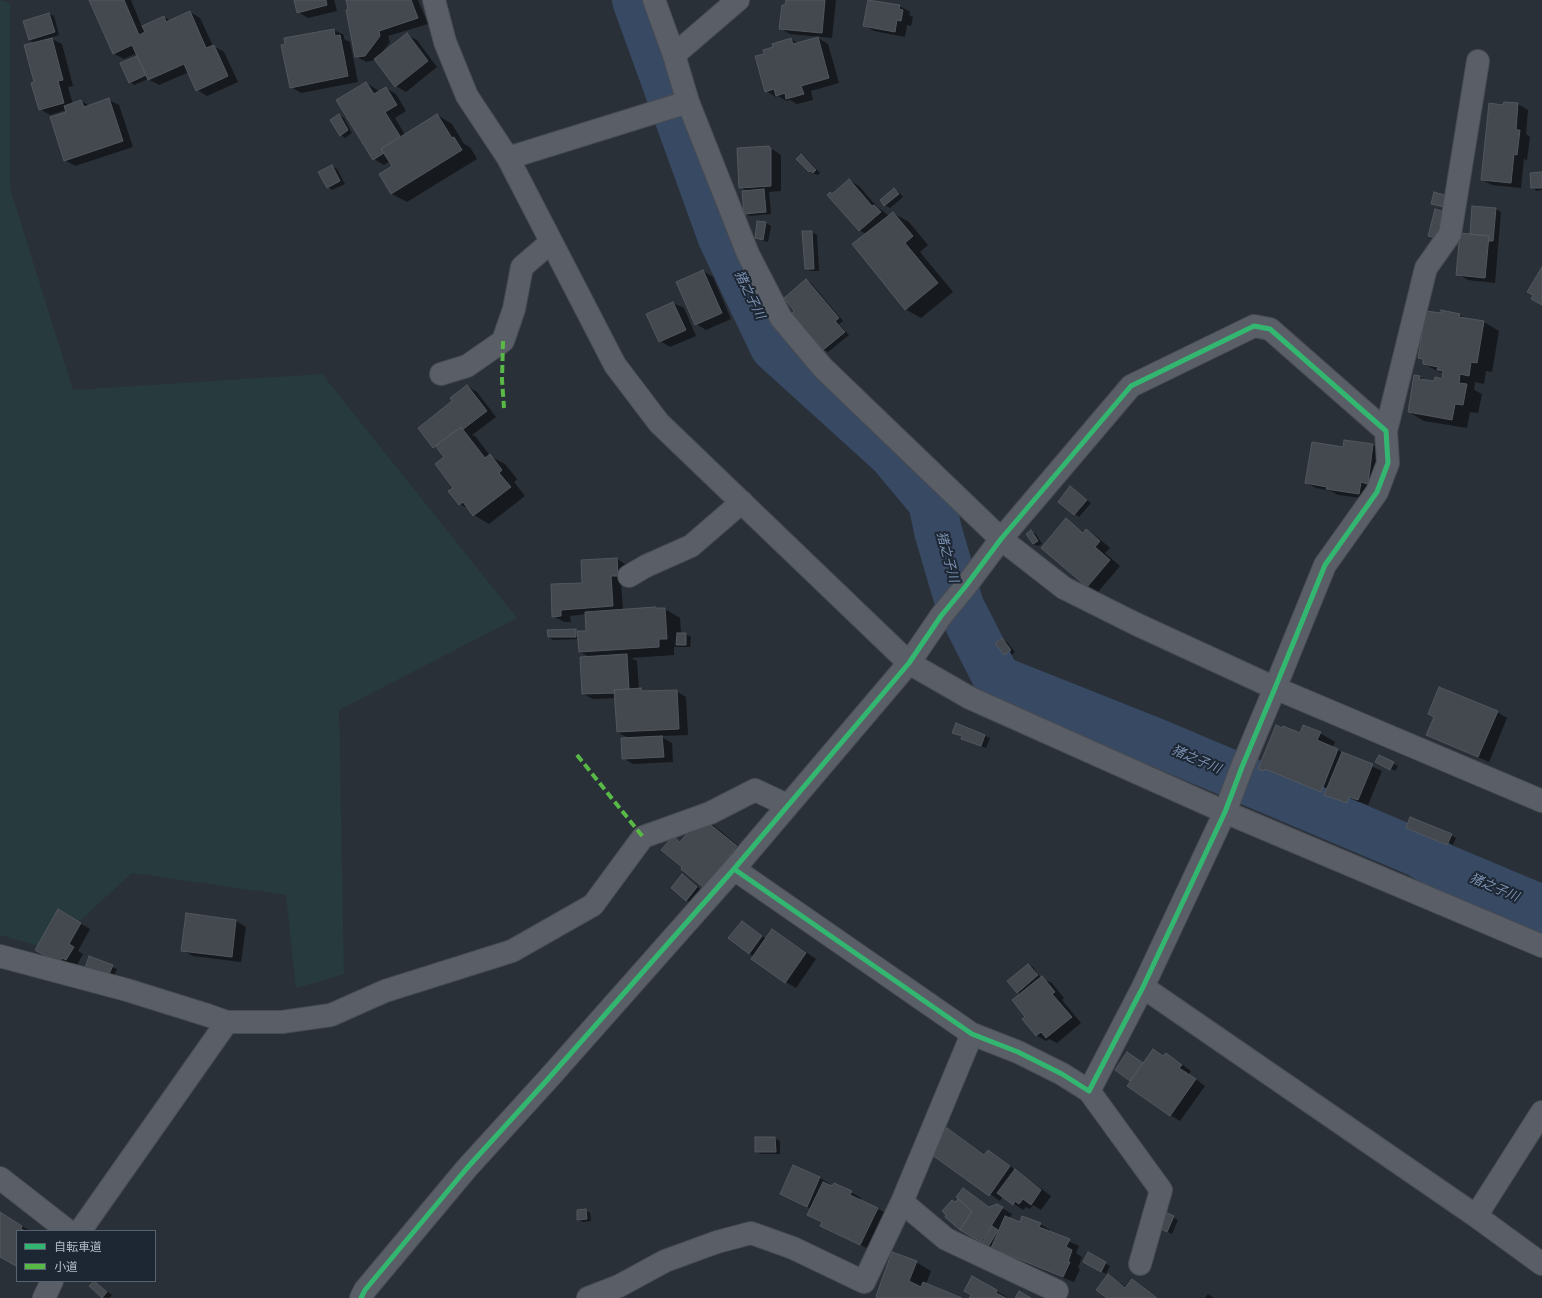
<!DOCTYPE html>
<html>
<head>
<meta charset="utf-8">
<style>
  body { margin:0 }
  #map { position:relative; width:1542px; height:1298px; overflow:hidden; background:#2a3038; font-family:"DM Sans","Noto Sans JP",sans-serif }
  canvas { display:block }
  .legend { position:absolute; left:16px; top:1230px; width:140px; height:52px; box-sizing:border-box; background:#1d2633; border:1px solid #59626f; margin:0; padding:5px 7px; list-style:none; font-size:12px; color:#b4bcc9 }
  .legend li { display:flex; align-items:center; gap:8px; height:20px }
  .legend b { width:20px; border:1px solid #59626f }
</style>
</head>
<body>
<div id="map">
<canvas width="1542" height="1298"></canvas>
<ul class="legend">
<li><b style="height:5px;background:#33b770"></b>自転車道</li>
<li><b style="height:5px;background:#58b947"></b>小道</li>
</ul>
</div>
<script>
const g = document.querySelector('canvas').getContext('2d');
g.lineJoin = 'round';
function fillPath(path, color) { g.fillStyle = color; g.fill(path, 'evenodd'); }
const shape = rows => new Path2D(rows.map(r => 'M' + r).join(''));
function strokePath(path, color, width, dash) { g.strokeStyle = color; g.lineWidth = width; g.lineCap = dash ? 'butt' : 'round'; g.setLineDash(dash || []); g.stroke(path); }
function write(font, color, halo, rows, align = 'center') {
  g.font = font + ' "DM Sans","Noto Sans JP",sans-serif'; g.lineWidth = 4; g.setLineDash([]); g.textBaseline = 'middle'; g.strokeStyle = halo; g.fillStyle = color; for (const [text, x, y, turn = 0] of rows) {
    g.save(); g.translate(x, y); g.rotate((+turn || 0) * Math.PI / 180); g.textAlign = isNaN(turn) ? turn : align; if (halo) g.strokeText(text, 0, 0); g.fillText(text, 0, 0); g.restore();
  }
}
fillPath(shape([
  [0,0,10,3,10,188,73,390,322,374,517,618,339,710,344,974,296,988,286,895,132,873,49,949,0,935]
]), '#273a3e');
fillPath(shape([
  [92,0,131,0,142,27,164,17,171,21,190,12,200,18,213,46,214,46,224,52,238,82,207,96,197,90,189,72,159,85,148,79,134,85,130,82,137,57,139,58,137,53,124,59,114,54,91,1],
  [295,0,334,0,337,11,308,18,298,12],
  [347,0,418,0,428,24,388,36,390,42,380,55,407,35,417,40,437,67,406,92,396,86,376,60,366,62,356,56],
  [787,0,836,0,832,38,790,34,780,28],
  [900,6,910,12,909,15,913,17,911,26,907,25,905,37,874,31,864,25],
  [49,14,54,16,59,35,50,38,62,44,73,86,68,87,73,104,81,101,90,106,109,100,119,105,133,147,75,166,65,160,67,113,66,110,50,115,40,109,35,83,35,43,29,40],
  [334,30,344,35,344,39,350,42,358,82,301,93,291,87,286,45],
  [818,38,828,44,839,83,811,91,813,100,797,104,790,100,787,101,778,96,776,97,766,91,774,48,791,39,799,44],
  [366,83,376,89,379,92,386,88,396,94,406,111,395,118,405,135,437,115,452,124,464,144,470,147,477,159,407,202,392,194,380,174,393,166,390,161,384,165,374,159],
  [1505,103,1518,104,1528,110,1526,134,1530,137,1527,160,1524,159,1521,188,1492,185,1482,180],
  [339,115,344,118,352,133,345,138,341,135],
  [769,147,781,155,781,191,769,192,771,214,750,216,745,213,747,191,740,187],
  [801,155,806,158,820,173,818,175,809,172],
  [332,166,337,169,345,184,332,190,328,187],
  [1542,173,1542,190,1537,191,1532,188],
  [849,180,859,186,878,208,884,212,889,216,893,213,909,222,928,245,920,252,953,292,921,318,905,309,866,234,859,230,831,193,833,194],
  [894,189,899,192,903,197,890,208,885,205],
  [1473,207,1496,209,1501,212,1495,283,1468,280,1458,274,1471,235],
  [758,222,766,223,771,226,768,242,760,240,756,238],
  [812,232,817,235,819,271,810,271,806,268],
  [703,271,713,277,731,319,706,330,696,324],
  [806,280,811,283,843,321,839,324,849,335,828,352,824,350,793,314,796,311],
  [673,303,684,308,696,336,670,347,660,341,648,314],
  [1442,311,1460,315,1469,320,1484,322,1499,331,1492,372,1486,371,1484,384,1475,382,1474,390,1482,394,1478,413,1470,412,1467,428,1424,421,1409,412,1420,377,1426,381,1435,383,1442,380,1444,373,1439,372,1424,364,1424,360,1419,357],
  [467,386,477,392,496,417,472,435,476,437,490,456,505,464,517,479,514,482,525,496,489,524,474,515,470,510,460,504,450,491,455,488,445,457,440,451,434,447,419,428,454,401],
  [1345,441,1373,445,1383,451,1369,499,1338,495,1331,491,1316,488,1306,483,1344,448],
  [1075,490,1091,503,1079,517,1075,514],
  [1066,520,1085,533,1086,531,1096,536,1110,548,1105,553,1120,566,1098,592,1088,586,1042,548],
  [1031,532,1036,534,1042,544,1038,546,1033,544],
  [617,559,627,565,621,581,623,611,665,609,680,618,681,634,686,634,691,637,690,647,674,647,674,655,631,658,637,661,639,690,646,692,676,691,686,697,688,735,660,736,672,743,673,762,633,764,623,758,630,739,617,732,616,698,593,699,583,694,590,657,580,652,579,639,553,640,549,637,575,630,578,632,588,632,586,614,570,616,571,622,564,622,553,616,583,584],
  [1002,639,1007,642,1015,652,1010,657,1005,654],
  [1497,712,1507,718,1489,762,1438,740,1428,735],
  [956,724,990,738,986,748,967,741,963,737,958,735],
  [1320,733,1335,742,1333,748,1382,771,1368,805,1360,802,1357,808,1281,777,1279,779,1260,768,1300,734],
  [1379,756,1398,766,1395,771,1377,762],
  [702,818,712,824,747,853,715,893,684,867,673,837,682,842],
  [1412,830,1451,835,1456,838,1452,847],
  [687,878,701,890,691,903,686,900],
  [58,911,90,929,78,951,83,954,77,965,73,963,70,968,36,949],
  [236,921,246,927,241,962,193,956,182,950],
  [747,925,766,939,773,930,816,959,796,988,786,982,749,953],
  [90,958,117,969,112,981],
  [1028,965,1033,967,1041,978,1052,983,1064,998,1062,1000,1081,1023,1057,1043,1049,1039,1046,1041,1036,1035,1026,1017,1021,994,1017,992],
  [1153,1050,1164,1057,1166,1054,1176,1060,1191,1071,1189,1074,1205,1086,1180,1121,1170,1115,1132,1080,1116,1069,1132,1056,1143,1064],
  [948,1129,985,1155,988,1151,998,1157,1051,1196,1041,1210,1033,1205,1030,1209,1026,1207,1023,1210,1003,1196,1000,1201,929,1152,937,1130,943,1134],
  [775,1138,780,1141,780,1154,761,1154,756,1152],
  [793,1166,820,1178,830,1184,829,1186,851,1192,861,1198,860,1200,888,1214,871,1250,821,1226,823,1223,809,1215,811,1209,781,1194],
  [963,1189,990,1207,997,1205,1012,1214,1009,1218,1020,1223,1040,1224,1050,1230,1049,1232,1079,1246,1076,1253,1082,1257,1078,1268,1080,1269,1074,1282,1003,1254,961,1229,956,1203,958,1200,963,1203],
  [585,1210,590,1213,591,1221,583,1222,578,1219],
  [1163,1212,1178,1220,1172,1234,1156,1226],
  [0,1213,30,1231,17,1231,17,1266,0,1256],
  [1088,1254,1110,1266,1106,1274,1084,1261],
  [916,1262,931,1271,926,1284,959,1298,878,1298],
  [1108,1276,1126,1287,1132,1280,1158,1298,1108,1298],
  [972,1278,1007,1297,1006,1298,970,1298,972,1295],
  [94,1282,112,1295,109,1298,103,1297],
  [1208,1294,1214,1298,1205,1298]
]), '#0007');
strokePath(shape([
  [636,0,722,238,774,347,892,454,932,502,938,531,960,606,997,679,1158,743,1418,853,1444,868,1542,909]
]), '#384963', 48);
const building = shape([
  [89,0,124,0,139,35,145,32,142,26,164,16,166,22,190,11,206,48,214,45,228,76,196,91,184,64,148,80,132,45,113,54,89,0],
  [294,0,326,0,327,5,297,13,294,0],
  [346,0,411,0,418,18,379,31,380,36,365,56,355,57,346,10,348,9,346,0],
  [786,0,825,0,822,33,779,29,782,5,785,5,786,0],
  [868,0,900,5,899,9,903,10,901,21,897,20,895,32,863,26,868,0],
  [49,13,55,32,29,40,23,21,49,13],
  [334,29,335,36,340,35,348,76,290,88,281,45,285,44,284,38,334,29],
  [407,33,428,61,395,87,374,59,407,33],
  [818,37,829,78,801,86,804,94,786,99,785,93,776,96,774,89,765,92,755,56,764,54,763,50,773,47,772,44,791,38,793,44,818,37],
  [52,38,63,80,58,81,64,103,39,110,31,83,34,82,24,45,52,38],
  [137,56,146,75,129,83,120,63,137,56],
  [366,82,374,94,386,87,397,105,385,112,400,136,381,149,384,153,373,160,336,100,366,82],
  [109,98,123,141,64,161,50,117,66,112,64,106,81,100,84,107,109,98],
  [1504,102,1518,103,1516,130,1520,130,1517,155,1514,154,1511,183,1481,180,1489,103,1503,105,1504,102],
  [339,114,348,130,340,136,330,120,339,114],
  [437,114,452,138,454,137,462,150,391,194,379,174,392,166,381,149,437,114],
  [769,146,769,148,771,148,771,186,739,188,737,148,769,146],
  [801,154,816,170,813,173,810,171,809,172,796,159,801,154],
  [332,165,340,181,327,188,318,172,332,165],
  [1542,172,1542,188,1531,188,1530,173,1542,172],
  [849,179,872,206,874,205,881,212,859,231,827,195,830,192,832,194,849,179],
  [894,188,899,194,884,206,880,200,894,188],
  [764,189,766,212,744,214,742,191,764,189],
  [1434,192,1451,197,1449,208,1431,204,1434,192],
  [1472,206,1496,208,1493,241,1489,241,1489,236,1470,234,1472,206],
  [1435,209,1445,212,1438,238,1428,236,1435,209],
  [893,212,913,236,905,243,938,283,905,310,852,244,893,212],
  [757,221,766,222,763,240,755,238,757,221],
  [802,231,812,231,814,269,805,269,802,231],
  [1460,233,1489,236,1485,278,1456,275,1460,233],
  [1542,267,1542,305,1531,299,1533,295,1527,292,1542,267],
  [703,270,722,313,695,325,676,282,703,270],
  [806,279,839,318,835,321,845,332,823,350,791,314,794,311,784,298,806,279],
  [673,302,686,330,659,342,646,314,673,302],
  [1441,310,1460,314,1459,317,1484,321,1477,363,1471,362,1469,376,1460,374,1459,383,1467,384,1463,405,1455,404,1452,420,1408,412,1414,375,1420,376,1419,379,1434,381,1435,377,1442,379,1443,371,1437,370,1438,367,1423,364,1423,359,1418,358,1426,311,1441,313,1441,310],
  [467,385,487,411,462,430,461,427,433,448,418,428,452,401,450,398,467,385],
  [461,427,485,458,490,454,502,470,499,473,511,487,473,516,463,502,459,505,448,491,453,488,435,464,444,457,435,446,461,427],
  [1344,440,1373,444,1368,484,1361,482,1359,494,1326,489,1327,487,1305,483,1312,442,1343,447,1344,440],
  [1070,486,1087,500,1074,515,1058,502,1070,486],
  [1066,518,1083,533,1086,529,1100,541,1095,547,1110,560,1087,587,1041,548,1066,518],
  [1031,530,1038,541,1033,544,1026,534,1031,530],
  [617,558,618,576,611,576,613,606,561,610,561,616,552,617,551,584,582,583,581,560,617,558],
  [655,607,655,608,665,608,667,639,659,639,659,647,579,652,577,631,586,631,585,612,655,607],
  [576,629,576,637,548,637,547,630,576,629],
  [677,633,686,633,686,645,676,645,677,633],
  [1002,638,1011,650,1004,655,995,643,1002,638],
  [627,654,629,689,614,690,615,693,582,694,580,657,627,654],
  [1439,687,1498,711,1478,757,1426,735,1434,717,1428,714,1439,687],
  [641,688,642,691,677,690,679,729,617,732,614,690,641,688],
  [956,723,985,735,981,746,961,739,962,736,952,733,956,723],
  [1276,725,1282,728,1283,726,1300,733,1303,725,1321,732,1317,740,1338,749,1321,792,1265,769,1264,771,1258,769,1276,725],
  [662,736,664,757,622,759,621,738,662,736],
  [1342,752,1373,764,1358,800,1349,797,1347,803,1324,795,1342,752],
  [1379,755,1394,762,1390,770,1375,762,1379,755],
  [701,817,737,846,704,888,681,869,682,867,661,850,673,836,680,842,701,817],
  [1410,817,1452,834,1447,845,1406,828,1410,817],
  [682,874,697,887,686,901,671,888,682,874],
  [58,909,81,923,69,944,74,947,66,960,62,958,59,963,35,950,58,909],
  [186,913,236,920,232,957,181,951,186,913],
  [742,921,762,936,749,954,728,938,742,921],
  [772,929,806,953,785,983,751,959,772,929],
  [89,956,113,965,107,979,84,971,89,956],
  [1028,964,1038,975,1017,993,1007,981,1028,964],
  [1042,976,1055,992,1052,994,1072,1017,1046,1038,1041,1032,1036,1036,1022,1019,1025,1017,1012,1000,1042,976],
  [1153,1049,1163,1056,1166,1053,1182,1065,1179,1068,1196,1079,1170,1116,1127,1086,1153,1049],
  [1127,1052,1143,1063,1130,1081,1115,1070,1127,1052],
  [947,1128,984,1155,988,1150,1010,1166,989,1196,928,1152,947,1128],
  [755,1137,775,1137,776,1152,755,1152,755,1137],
  [793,1165,820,1177,807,1207,780,1194,793,1165],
  [1015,1169,1041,1190,1031,1205,1023,1199,1019,1204,1015,1201,1013,1205,997,1193,1015,1169],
  [823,1182,832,1186,834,1183,852,1191,850,1195,878,1208,860,1245,820,1226,822,1222,807,1215,823,1182],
  [963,1188,989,1207,997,1204,1003,1207,981,1242,960,1230,972,1211,956,1197,963,1188],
  [958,1199,972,1211,960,1230,945,1217,946,1215,942,1211,952,1200,955,1202,958,1199],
  [586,1209,587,1219,577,1220,577,1210,586,1209],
  [1163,1211,1174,1216,1167,1232,1155,1226,1163,1211],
  [0,1212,22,1226,21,1229,25,1231,17,1231,17,1264,16,1266,0,1257,0,1212],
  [1005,1216,1020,1222,1022,1216,1041,1223,1039,1227,1070,1239,1066,1247,1072,1250,1068,1262,1070,1262,1063,1277,991,1248,1005,1216],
  [992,1226,998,1230,988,1247,982,1243,992,1226],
  [892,1252,917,1261,909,1281,921,1287,923,1282,962,1298,877,1298,876,1296,892,1252],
  [1088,1252,1106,1262,1101,1272,1083,1262,1088,1252],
  [1108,1274,1125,1288,1132,1279,1157,1298,1107,1298,1096,1290,1108,1274],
  [972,1276,997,1290,996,1293,1006,1298,969,1298,971,1295,964,1291,972,1276],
  [94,1281,107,1292,102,1298,89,1286,94,1281],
  [1019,1291,1031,1298,1015,1298,1019,1291]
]);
fillPath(building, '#444950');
strokePath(building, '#52575f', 1);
const minor = shape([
  [434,0,445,42,467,96,508,158,615,365,659,423,909,663,970,698,1225,812,1542,946],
  [654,0,674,55,688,102,748,254,781,318,823,368,1001,539,1064,588,1136,624,1275,688,1542,801],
  [674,55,738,0],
  [508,158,688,102],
  [441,374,467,366,503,341,514,309,522,267,551,242],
  [1386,431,1426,268,1450,234,1478,61],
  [629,576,646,566,691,546,742,502],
  [734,869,972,1034,1018,1052,1062,1074,1089,1091,1161,1190,1140,1264],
  [0,956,127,990,207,1015,227,1022,282,1022,331,1015,385,991,512,951,593,905,643,837,710,813,755,790,787,805],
  [1143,987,1476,1216,1542,1264],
  [0,1178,68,1231],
  [902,1202,946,1239,1057,1291],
  [1476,1216,1542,1112],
  [80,1231,227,1022],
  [44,1298,52,1281],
  [361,1298,365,1290,467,1168,548,1079,734,869,909,663,941,616,965,587,1001,539,1131,386,1254,326,1270,329,1386,431,1388,463,1377,492,1325,565,1275,688,1242,767,1225,812,1143,987,1089,1091],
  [588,1298,619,1286,665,1261,717,1242,751,1233,793,1248,864,1282,902,1202,972,1034]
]);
strokePath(minor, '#484c53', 24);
strokePath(minor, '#5a5e66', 22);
strokePath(shape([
  [503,341,502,380,504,408],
  [577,755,643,837]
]), '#58b947', 4, [8, 4]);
strokePath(shape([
  [361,1298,365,1290,467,1168,548,1079,734,869,909,663,941,616,965,587,1001,539,1131,386,1254,326,1270,329,1386,431,1388,463,1377,492,1325,565,1275,688,1242,767,1225,812,1143,987,1089,1091,1062,1074,1018,1052,972,1034,734,869]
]), '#33b770', 5);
write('italic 13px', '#7c92b1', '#1d2633', [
  ["猪之子川",749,295,64],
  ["猪之子川",947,557,75],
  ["猪之子川",1196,760,23],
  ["猪之子川",1494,888,23]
]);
</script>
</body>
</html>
